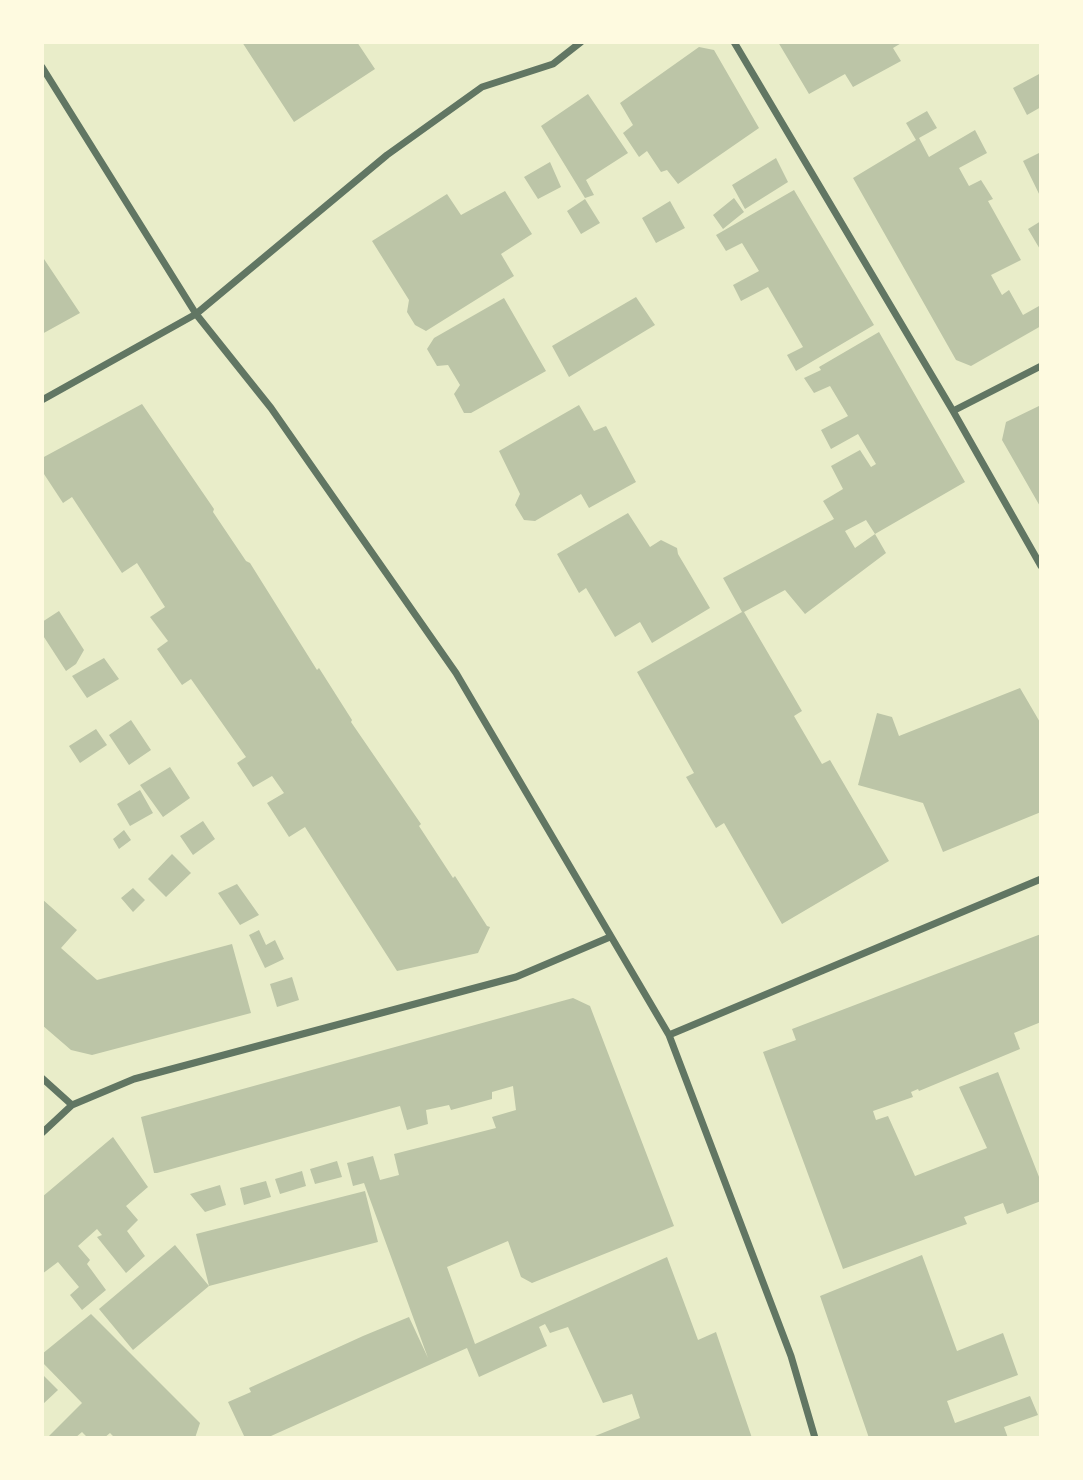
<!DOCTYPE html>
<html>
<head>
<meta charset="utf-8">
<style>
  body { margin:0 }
  #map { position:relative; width:1083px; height:1480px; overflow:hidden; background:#e9edc9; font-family:"Space Grotesk",sans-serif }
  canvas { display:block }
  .frame { position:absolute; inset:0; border:44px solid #fefae0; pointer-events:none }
</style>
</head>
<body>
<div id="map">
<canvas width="1083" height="1480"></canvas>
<div class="frame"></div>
</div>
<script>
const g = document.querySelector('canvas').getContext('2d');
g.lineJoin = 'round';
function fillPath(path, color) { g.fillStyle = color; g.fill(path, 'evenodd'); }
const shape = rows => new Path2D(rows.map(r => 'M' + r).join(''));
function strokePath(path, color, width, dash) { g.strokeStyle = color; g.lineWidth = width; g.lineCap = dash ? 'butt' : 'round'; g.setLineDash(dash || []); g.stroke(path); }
fillPath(shape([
  [242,42,357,42,375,69,294,122],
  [778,42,903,42,893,48,901,61,853,87,845,74,809,94],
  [699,47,714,50,759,128,678,184,667,170,661,172,647,151,639,157,623,133,633,125,620,103],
  [1041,73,1041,107,1027,115,1013,88],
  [588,94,628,153,586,180,594,195,585,198,541,126],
  [927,111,937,128,919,138,929,157,975,130,987,153,959,168,969,186,981,180,993,199,988,201,1021,260,991,275,1002,295,1009,290,1023,315,1039,306,1041,310,1041,326,971,366,956,360,853,178,916,140,906,123],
  [1041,152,1041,198,1023,161],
  [776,158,788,182,745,209,732,185],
  [550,162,561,187,538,199,524,177],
  [794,190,874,325,796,371,787,355,803,347,768,287,741,301,733,285,759,271,742,243,726,251,716,235],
  [505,191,532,234,501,254,514,276,426,331,415,325,407,312,409,300,372,241,447,194,461,215],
  [734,198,744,212,723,229,713,215],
  [585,199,600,223,581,234,567,211],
  [670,201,685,228,656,243,642,218],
  [1041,221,1041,251,1028,229],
  [42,256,80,313,42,334],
  [636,297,655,325,569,377,552,346],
  [504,298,546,371,471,413,464,413,454,394,460,385,448,365,437,366,427,349,434,338],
  [879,332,965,482,875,534,886,553,805,614,785,590,744,612,802,711,794,716,822,764,830,760,889,861,782,924,724,823,716,828,686,777,694,773,637,672,742,612,723,578,834,519,823,501,843,489,831,466,860,450,871,467,876,464,858,434,831,449,821,430,848,416,830,386,814,393,804,378,821,370,819,367],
  [866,520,875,534,855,548,845,531],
  [142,404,214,509,213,512,246,561,250,563,317,670,319,668,352,720,351,722,421,824,419,826,453,878,455,876,487,926,490,927,478,953,397,971,305,827,289,837,267,803,284,793,272,776,253,787,237,763,246,757,191,679,182,685,157,649,168,641,150,617,165,607,137,563,122,573,72,497,63,503,42,471,42,458],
  [579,405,594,431,606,426,636,482,589,508,581,494,535,521,524,520,515,505,520,494,499,451],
  [1041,405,1041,508,1002,440,1006,422],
  [628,513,650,547,661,540,677,548,678,554,710,608,652,643,640,622,615,637,586,588,579,593,557,554],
  [59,611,84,650,76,664,66,671,42,634,42,622],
  [104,658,119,679,87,698,72,676],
  [1020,688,1041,724,1041,812,943,852,923,803,858,785,877,713,892,717,899,736],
  [131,720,151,750,129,765,109,735],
  [96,729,107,745,80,763,69,746],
  [170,767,190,798,163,817,140,785],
  [140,790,153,813,130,826,117,804],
  [203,821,215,839,193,855,180,836],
  [124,830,131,840,119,849,113,839],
  [172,854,191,873,166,897,148,879],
  [237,884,259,915,240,925,218,893],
  [133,888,145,900,133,912,121,898],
  [42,899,77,930,61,948,97,980,232,944,251,1013,92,1055,71,1050,42,1025],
  [259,930,266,945,275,940,284,959,265,968,249,935],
  [1041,934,1041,1022,1014,1033,1020,1049,919,1091,918,1089,911,1092,913,1097,873,1111,876,1120,888,1116,915,1176,987,1148,959,1087,998,1072,1041,1182,1041,1201,1007,1214,1003,1203,964,1217,967,1224,843,1269,763,1052,796,1040,792,1029],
  [292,977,299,1000,277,1007,270,984],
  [573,998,590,1006,674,1226,532,1283,521,1277,508,1241,447,1267,475,1344,667,1257,698,1340,716,1332,752,1438,596,1438,595,1436,640,1418,632,1394,603,1403,568,1327,550,1333,545,1324,539,1327,547,1346,479,1377,467,1348,271,1436,272,1438,245,1438,228,1402,251,1392,249,1388,363,1336,409,1317,428,1358,364,1183,353,1186,347,1163,373,1156,380,1180,399,1175,394,1154,496,1128,492,1117,516,1110,513,1086,492,1092,492,1099,451,1110,449,1105,426,1110,428,1124,407,1130,400,1106,157,1173,154,1173,141,1117],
  [113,1137,148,1187,126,1206,138,1220,127,1231,145,1256,126,1273,97,1237,102,1235,97,1229,78,1246,90,1260,87,1264,106,1290,82,1310,70,1295,79,1287,58,1262,42,1274,42,1197],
  [337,1161,342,1177,315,1184,310,1169],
  [302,1171,306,1186,280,1194,275,1179],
  [266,1181,271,1197,244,1205,240,1188],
  [220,1185,226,1205,205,1212,190,1194],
  [365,1191,378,1242,209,1286,133,1350,99,1309,175,1245,209,1286,196,1234],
  [922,1255,957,1351,1003,1333,1018,1375,947,1401,955,1423,1030,1396,1038,1415,1004,1427,1008,1438,869,1438,820,1296],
  [91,1314,200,1423,195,1438,115,1438,110,1433,104,1438,88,1438,82,1432,75,1438,47,1438,82,1403,42,1362,42,1354],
  [42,1374,58,1390,42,1405]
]), '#bcc5a7');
strokePath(shape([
  [734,42,953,411,1041,566],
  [42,67,196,314,271,408,456,673,669,1035,791,1356,815,1438],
  [42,400,196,314,387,155,482,87,553,64,581,42],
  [953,411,1041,366],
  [669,1035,1041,879],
  [42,1078,72,1105],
  [42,1133,72,1105,134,1079,516,977,610,937]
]), '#617663', 7);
</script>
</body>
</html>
